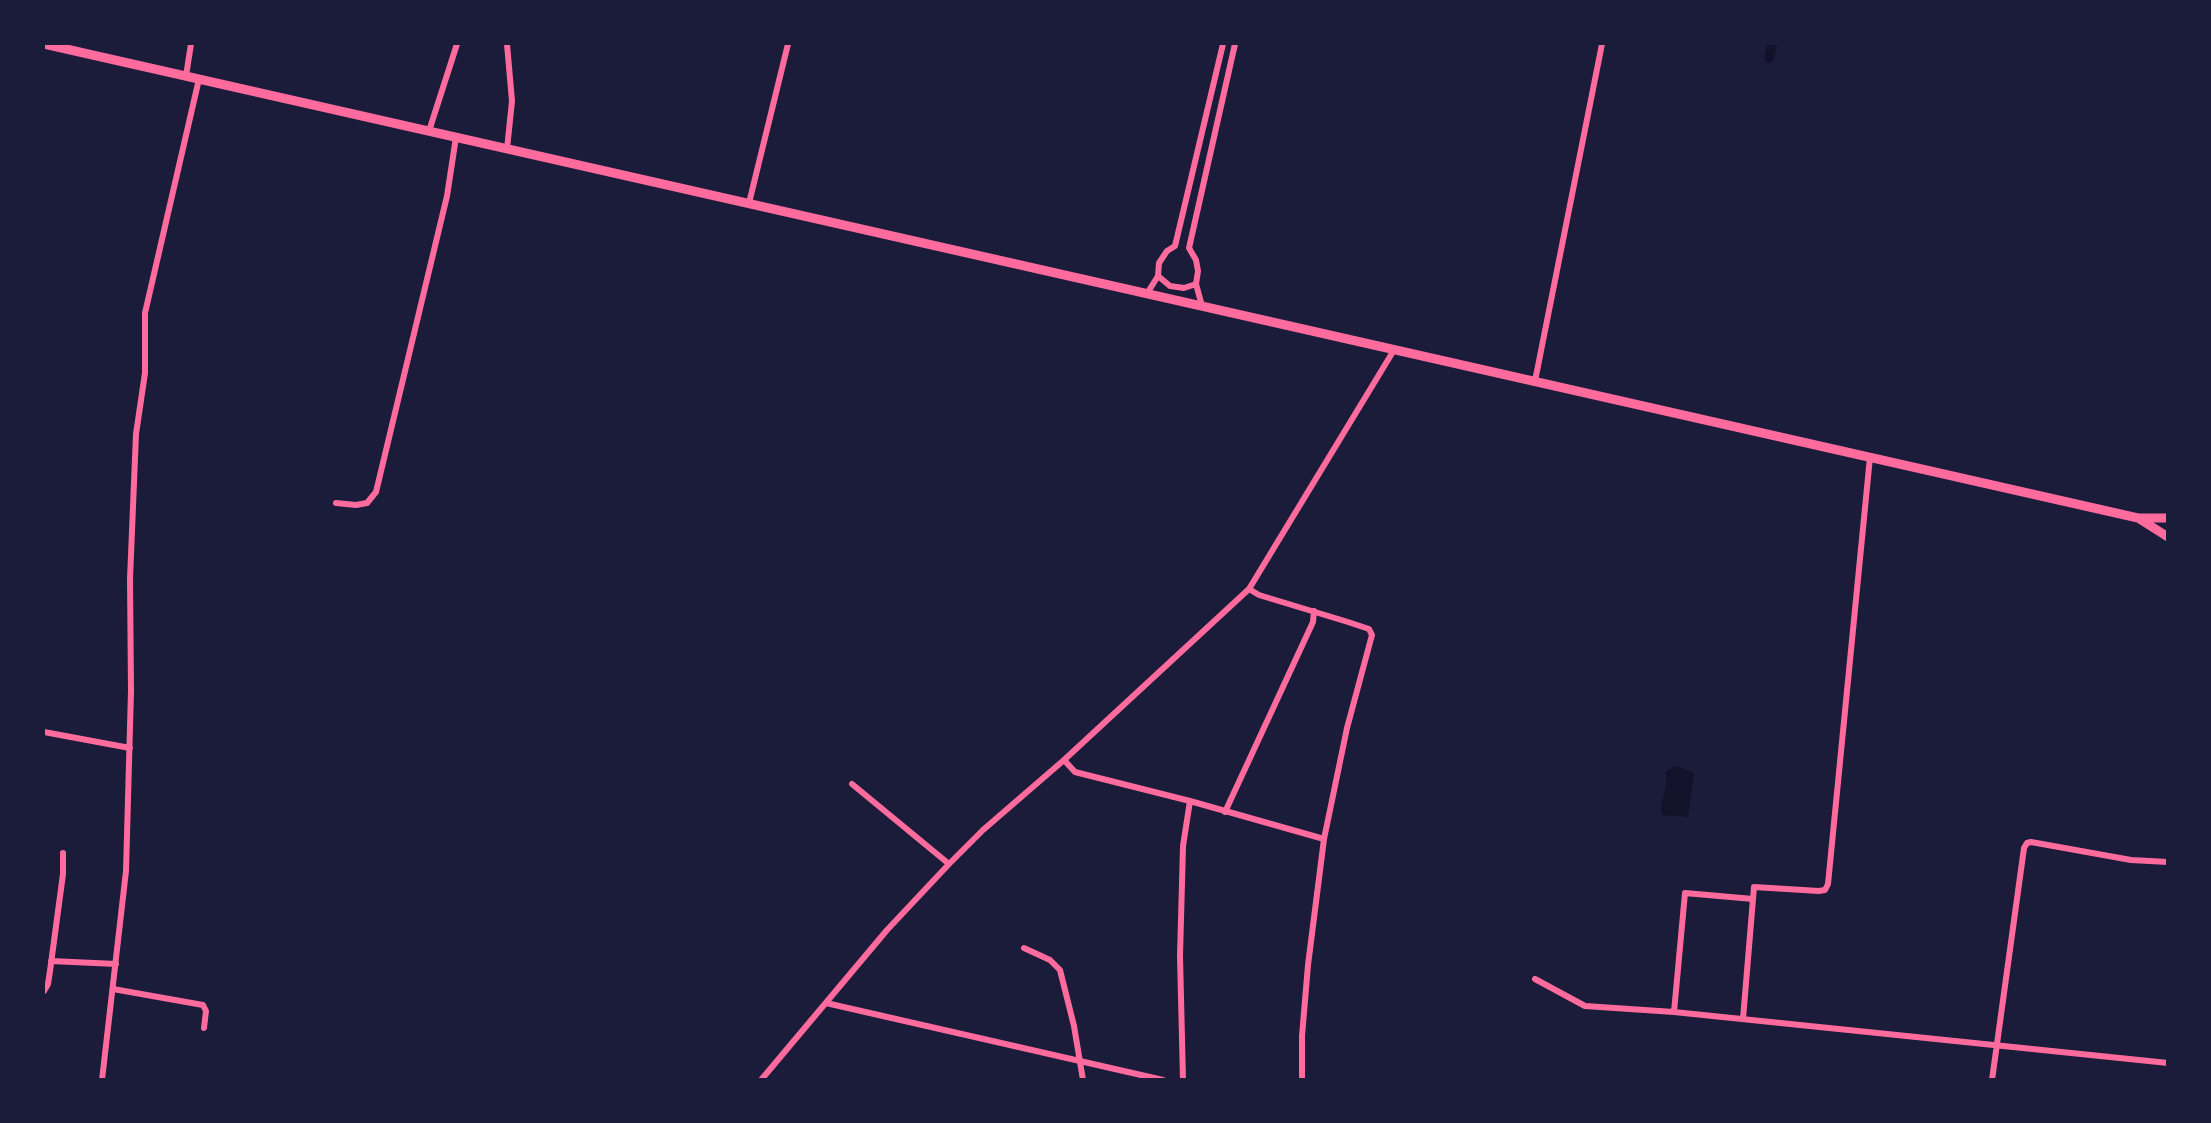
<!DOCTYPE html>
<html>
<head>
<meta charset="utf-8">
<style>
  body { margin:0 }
  #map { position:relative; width:2211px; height:1123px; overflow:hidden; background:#1b1b3a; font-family:"PT Sans",sans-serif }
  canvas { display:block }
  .frame { position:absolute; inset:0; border:45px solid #1b1b3a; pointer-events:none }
</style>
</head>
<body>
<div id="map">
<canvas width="2211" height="1123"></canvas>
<div class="frame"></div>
</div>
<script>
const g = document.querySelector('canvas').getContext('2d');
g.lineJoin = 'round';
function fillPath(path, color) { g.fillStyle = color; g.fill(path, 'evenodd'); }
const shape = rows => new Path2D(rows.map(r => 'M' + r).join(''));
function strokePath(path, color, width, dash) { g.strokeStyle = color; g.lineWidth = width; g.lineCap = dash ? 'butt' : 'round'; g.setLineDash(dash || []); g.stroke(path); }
fillPath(shape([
  [1677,766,1694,773,1688,817,1662,815,1661,808,1666,785,1666,771]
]), '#12122b');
strokePath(shape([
  [1769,58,1772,44]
]), '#12122b', 10);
strokePath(shape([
  [507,44,512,101,507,149],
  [186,76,191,44],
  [429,131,457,44],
  [749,203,788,44],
  [1158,276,1170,286,1184,288,1196,284],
  [1148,292,1158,276,1159,263,1167,251,1175,246,1223,44],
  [1202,306,1196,284,1198,271,1196,260,1189,248,1235,44],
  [1535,381,1602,44],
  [336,503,356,505,367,503,376,492,447,196,456,137],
  [1249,589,1259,595,1348,622,1369,629,1372,635,1347,728,1324,839,1308,965,1302,1036,1302,1080],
  [44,732,130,748],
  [1064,760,1075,772,1190,801,1324,839],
  [852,784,949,864],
  [1225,812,1313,622,1314,611],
  [1024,948,1050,960,1060,970,1074,1026,1083,1080],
  [51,961,116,964],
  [1535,979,1585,1006,1674,1012,2168,1063],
  [113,989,203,1005,206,1011,204,1028],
  [44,991,48,984,50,971,63,874,63,853],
  [826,1003,1163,1080],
  [1674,1012,1685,893,1753,899,1754,887,1819,891,1825,890,1828,884,1870,457],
  [1743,1019,1753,899],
  [102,1080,126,871,131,691,130,579,136,434,145,373,145,313,199,79],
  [761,1080,887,930,949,864,983,830,1064,760,1249,589,1394,350],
  [1183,1080,1180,956,1183,846,1190,801],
  [1992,1080,2024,848,2027,843,2031,842,2131,860,2168,862]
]), '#ff6b9d', 6);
strokePath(shape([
  [44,44,2138,518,2168,518],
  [2138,518,2168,537]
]), '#ff6b9d', 9);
</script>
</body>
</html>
